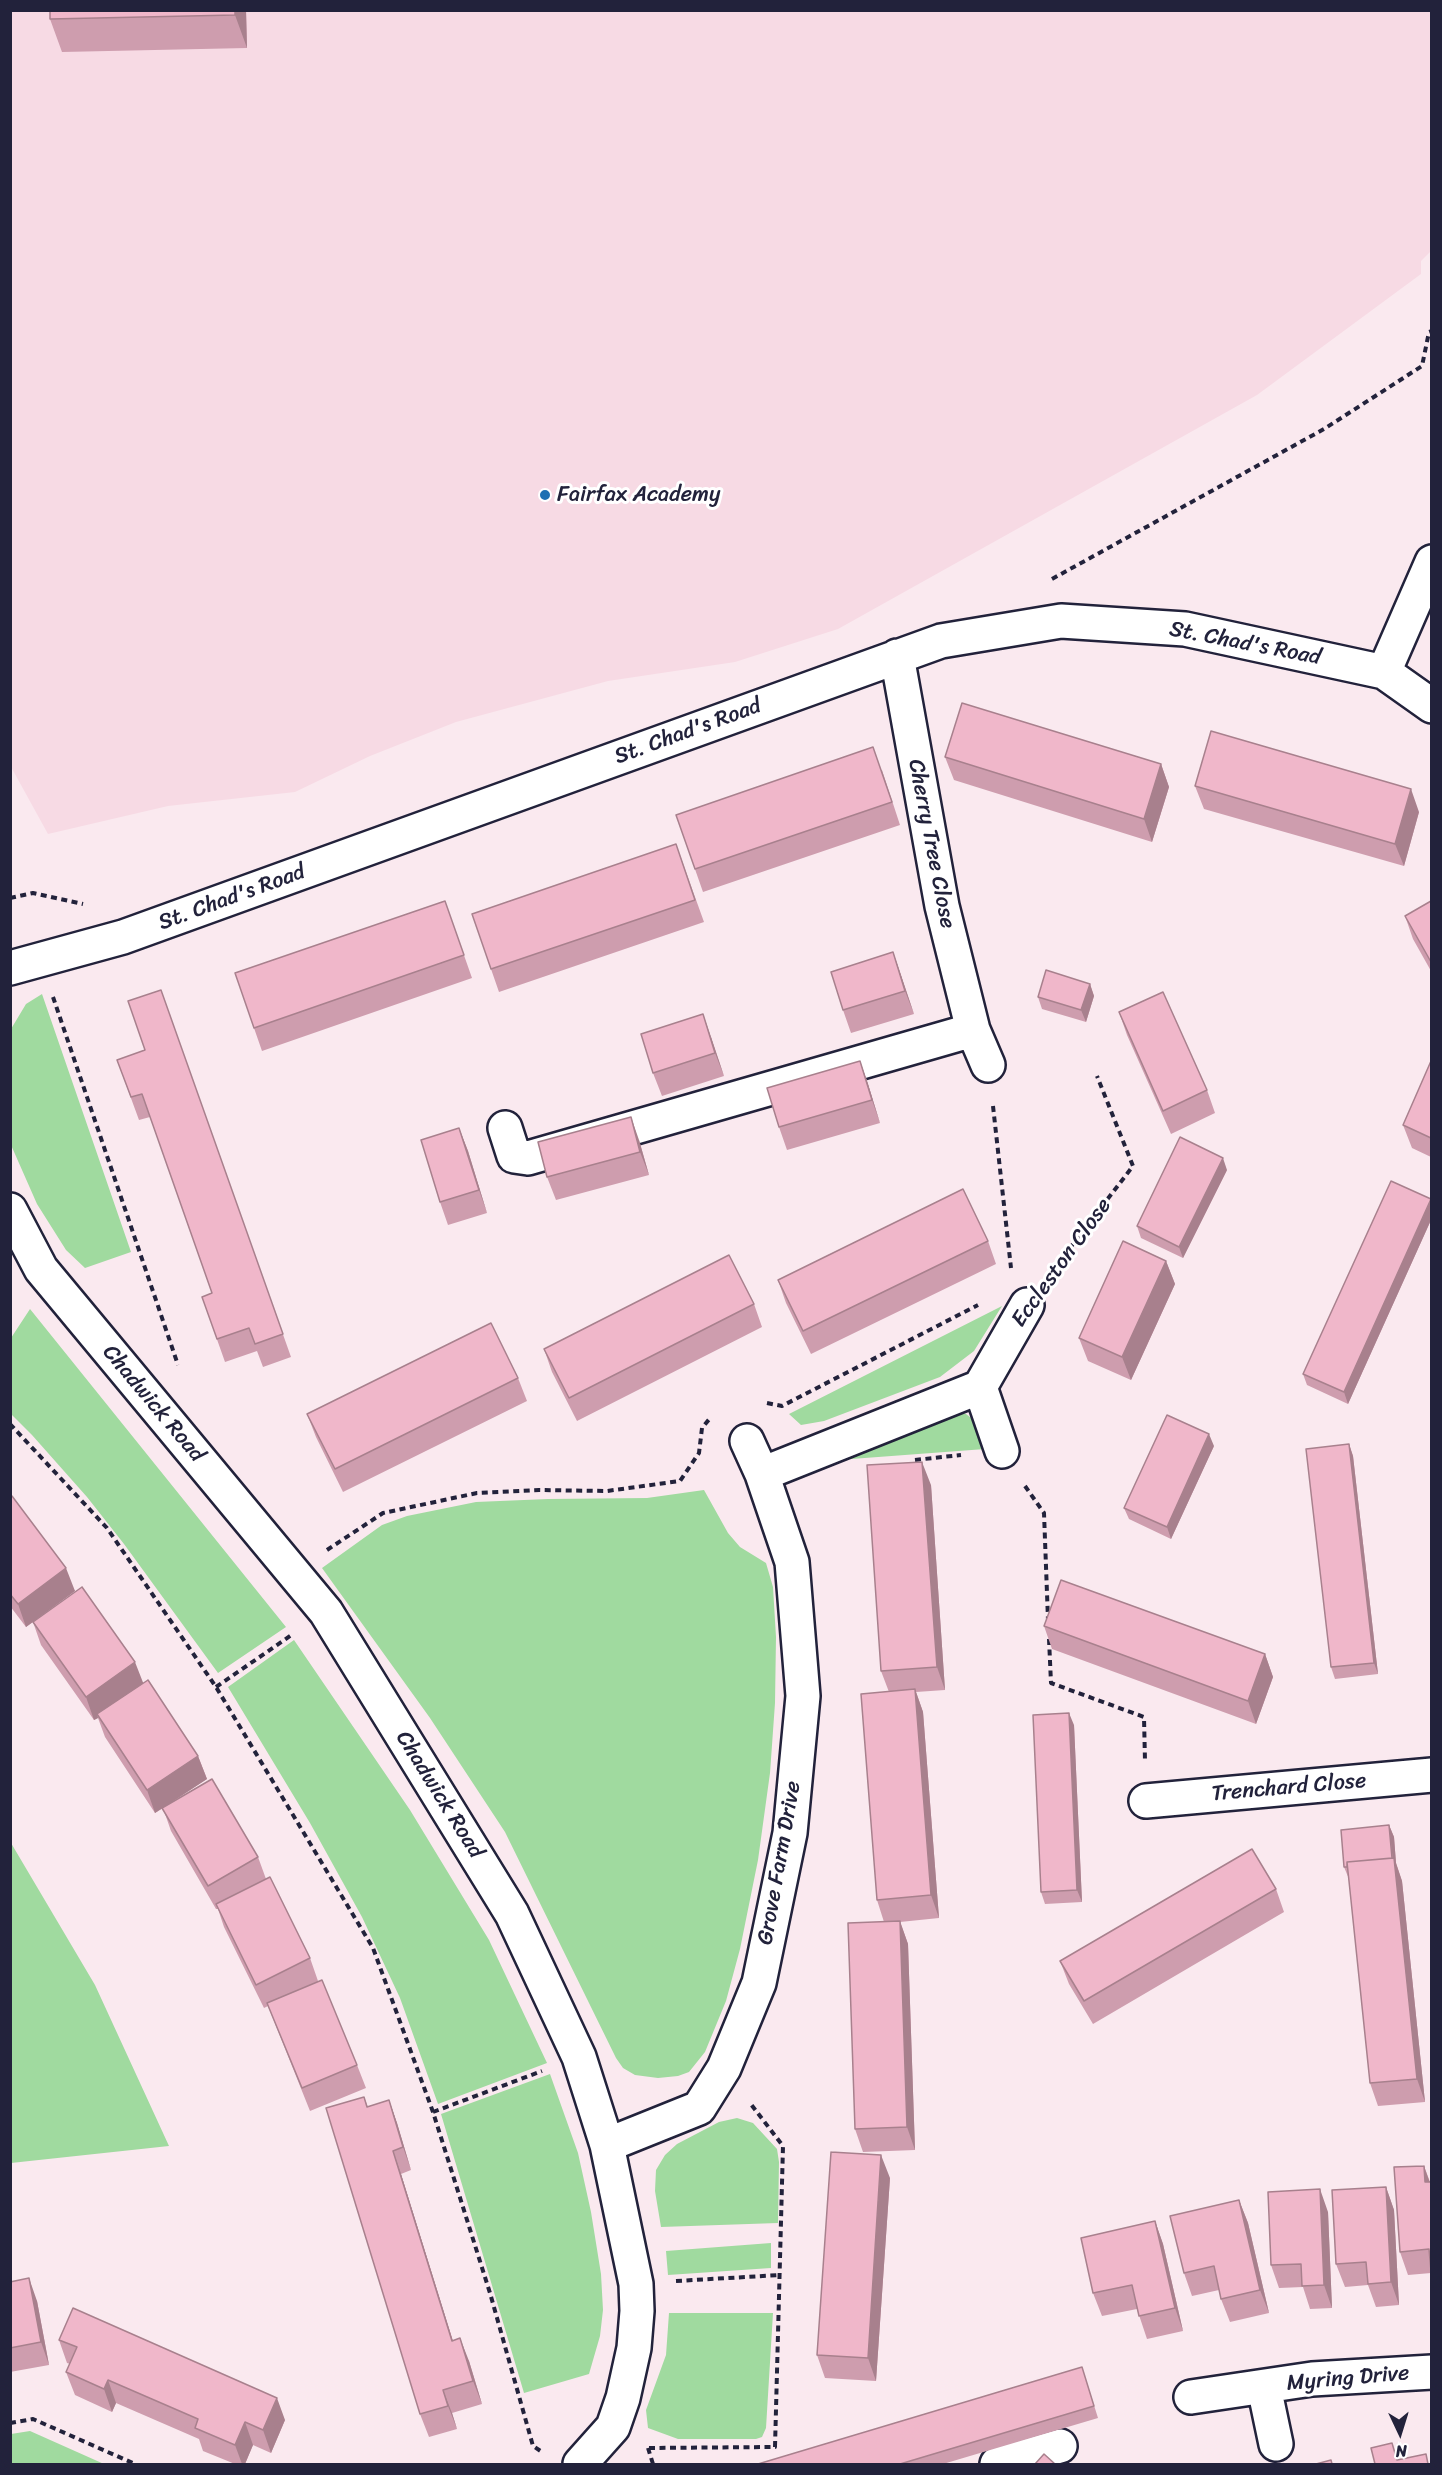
<!DOCTYPE html>
<html>
<head>
<meta charset="utf-8">
<style>
  body { margin:0 }
  #map { position:relative; width:1442px; height:2475px; overflow:hidden; background:#fae9ef; font-family:Sriracha,sans-serif }
  canvas { display:block }
  .frame { position:absolute; inset:0; border:12px solid #22223b; pointer-events:none }
  .north { position:absolute; left:1370px; top:2403px; width:60px; height:60px; -webkit-text-stroke:4px #fff; paint-order:stroke; rotate:176deg; font-size:16px; font-weight:700; line-height:24px; text-align:center; color:#22223b }
  .north::after { content:''; display:block; margin:auto; width:21px; height:27px; background:#22223b; clip-path:polygon(50% 0,100% 100%,50% 72%,0 100%) }
</style>
</head>
<body>
<div id="map">
<canvas width="1442" height="2475"></canvas>
<div class="frame"></div>
<div class="north">N</div>
</div>
<script>
const g = document.querySelector('canvas').getContext('2d');
g.lineJoin = 'round';
function fillPath(path, color) { g.fillStyle = color; g.fill(path, 'evenodd'); }
const shape = rows => new Path2D(rows.map(r => 'M' + r).join(''));
function strokePath(path, color, width, dash) { g.strokeStyle = color; g.lineWidth = width; g.lineCap = dash ? 'butt' : 'round'; g.setLineDash(dash || []); g.stroke(path); }
function write(font, color, halo, rows, align = 'center') {
  g.font = font + ' Sriracha,sans-serif'; g.lineWidth = 6; g.setLineDash([]); g.textBaseline = 'middle'; g.strokeStyle = halo; g.fillStyle = color; for (const [text, x, y, turn = 0] of rows) {
    g.save(); g.translate(x, y); g.rotate((+turn || 0) * Math.PI / 180); g.textAlign = isNaN(turn) ? turn : align; if (halo) g.strokeText(text, 0, 0); g.fillText(text, 0, 0); g.restore();
  }
}
fillPath(shape([
  [10,11,1431,11,1431,251,1421,261,1421,274,1257,395,838,629,735,662,608,681,456,722,370,756,295,792,168,806,48,834,10,765]
]), '#f7dae4');
fillPath(shape([
  [42,994,131,1252,85,1268,66,1250,37,1204,11,1145,11,1029,26,1004],
  [1002,1306,974,1351,940,1377,824,1421,801,1425,789,1414],
  [30,1309,286,1627,218,1673,124,1544,87,1497,32,1435,11,1414,11,1338],
  [952,1412,966,1414,974,1420,985,1449,838,1460],
  [704,1490,728,1533,740,1547,766,1563,773,1587,776,1637,775,1703,770,1773,758,1860,740,1949,726,2001,705,2052,689,2072,678,2076,658,2078,635,2075,623,2068,616,2058,505,1832,430,1718,322,1568,382,1525,407,1516,476,1502,548,1499,647,1498],
  [294,1640,410,1810,489,1940,547,2063,438,2104,400,1998,362,1917,310,1823,228,1687],
  [11,1843,95,1985,169,2146,11,2163],
  [550,2074,578,2153,591,2212,601,2274,603,2310,600,2336,589,2374,524,2393,441,2114],
  [737,2118,753,2123,777,2149,779,2162,778,2223,661,2227,655,2191,656,2170,665,2155,677,2144,719,2122],
  [771,2243,771,2268,668,2275,666,2251],
  [669,2313,773,2313,766,2428,762,2437,756,2439,678,2439,648,2428,646,2410,666,2355],
  [30,2431,104,2464,11,2464,11,2434]
]), '#a0da9f');
const minor = shape([
  [897,656,942,906,973,1030,988,1065],
  [1384,672,1432,562],
  [10,968,123,937,941,641,1061,621,1185,629,1384,672,1432,706],
  [505,1128,514,1156,528,1158,973,1030],
  [10,1210,41,1269,326,1612,512,1914,579,2057,607,2145,636,2284,637,2311,634,2348,623,2398,613,2427,580,2464],
  [1002,1451,980,1387,1027,1305],
  [762,1474,980,1387],
  [1146,1801,1432,1775],
  [607,2145,699,2108,724,2068,759,1983,790,1833,803,1696,792,1562,762,1474,747,1441],
  [1264,2387,1276,2444],
  [1191,2397,1312,2379,1432,2372],
  [997,2464,1060,2446]
]);
strokePath(minor, '#22223b', 38);
strokePath(shape([
  [1052,579,1324,429,1422,366,1429,332,1432,331],
  [10,898,33,893,83,904],
  [53,997,178,1365],
  [993,1106,1011,1268],
  [1050,1274,1133,1166,1097,1076],
  [767,1403,782,1406,978,1305],
  [10,1424,107,1528,216,1687,373,1948,433,2112,490,2293,533,2446,542,2452],
  [915,1460,961,1455],
  [1025,1486,1044,1513,1048,1620],
  [327,1550,383,1513,477,1493,539,1490,607,1491,680,1481,699,1453,702,1428,711,1417],
  [1049,1639,1051,1683,1144,1717,1145,1761],
  [216,1687,293,1634],
  [433,2112,542,2071],
  [676,2281,781,2275],
  [10,2423,33,2419,135,2464],
  [648,2448,653,2464],
  [649,2448,775,2447,783,2146,750,2103]
]), '#22223b', 4, [6, 4.5]);
strokePath(minor, '#fff', 33);
fillPath(shape([
  [246,10,247,48,62,52,50,19],
  [945,757,1161,764,1169,787,1152,842,954,780],
  [882,770,900,825,703,892,676,815],
  [1195,786,1419,812,1404,866,1204,809],
  [676,844,704,922,499,992,491,969],
  [1431,901,1431,971,1413,939,1405,916],
  [453,924,472,978,262,1051,254,1028],
  [893,952,914,1014,851,1033,843,1010],
  [1090,984,1094,996,1086,1022,1042,1009,1038,997],
  [161,990,291,1357,263,1367,257,1351,225,1362,202,1297,212,1293,150,1117,139,1120,117,1060,145,1050],
  [1119,1012,1207,1090,1215,1113,1171,1134,1127,1035],
  [711,1037,724,1076,662,1096,653,1073],
  [860,1061,868,1084,880,1123,787,1150,779,1127],
  [1431,1061,1431,1157,1412,1148,1403,1125],
  [459,1128,468,1151,487,1213,448,1225,440,1202],
  [639,1140,649,1175,556,1200,547,1177],
  [1227,1170,1183,1258,1141,1238,1137,1226],
  [1431,1220,1348,1404,1307,1385,1303,1374],
  [988,1241,996,1264,811,1354,786,1303,778,1280],
  [1166,1261,1175,1284,1131,1380,1088,1361,1079,1338],
  [754,1304,762,1327,577,1421,552,1372,544,1349],
  [518,1378,527,1401,343,1492,316,1437,307,1414],
  [1349,1444,1353,1456,1378,1674,1335,1679,1331,1667],
  [1214,1446,1171,1539,1129,1519,1124,1508],
  [931,1485,945,1690,916,1692,923,1712,939,1918,900,1922,908,1944,915,2150,863,2152,855,2129,884,1922,877,1900,889,1692,881,1671],
  [10,1497,75,1591,37,1619,143,1683,198,1756,207,1779,169,1804,258,1857,266,1879,310,1958,318,1981,357,2065,366,2088,310,2111,268,2006,264,2008,224,1927,218,1909,216,1909,171,1831,163,1808,155,1813,105,1737,98,1718,94,1720,41,1645,33,1622,26,1627,10,1606],
  [1044,1626,1265,1654,1273,1677,1256,1724,1052,1649],
  [1074,1725,1082,1902,1045,1904,1041,1892],
  [1389,1825,1394,1837,1396,1863,1402,1881,1425,2102,1378,2106,1370,2083,1349,1879,1344,1867],
  [1276,1889,1284,1912,1093,2024,1069,1984,1060,1961],
  [364,2097,368,2107,389,2100,397,2123,411,2170,401,2174,453,2341,469,2361,482,2404,452,2413,457,2429,429,2437,420,2414],
  [1424,2166,1430,2182,1431,2182,1431,2273,1408,2275,1400,2252],
  [890,2178,876,2381,825,2378,817,2355],
  [1386,2187,1394,2210,1399,2305,1376,2307,1368,2285,1345,2287,1336,2264],
  [1239,2200,1248,2223,1269,2313,1230,2322,1221,2299,1219,2290,1192,2296,1184,2273],
  [1328,2212,1332,2308,1310,2309,1303,2287,1279,2288,1271,2265],
  [1155,2221,1163,2244,1183,2331,1147,2339,1137,2309,1102,2316,1093,2293],
  [10,2282,37,2301,49,2365,10,2372],
  [59,2340,285,2420,271,2453,253,2445,245,2464,235,2464,203,2451,199,2439,116,2403,112,2412,75,2395,66,2372,70,2364,67,2363],
  [1082,2367,1098,2418,943,2464,758,2464]
]), '#ce9dae');
fillPath(shape([
  [235,10,246,10,247,48,235,15],
  [1161,764,1169,787,1152,842,1144,819],
  [1411,789,1419,812,1404,866,1395,844],
  [893,952,901,975,914,1014,905,991],
  [1090,984,1094,996,1086,1022,1081,1010],
  [703,1014,711,1037,724,1076,715,1053],
  [860,1061,868,1084,880,1123,872,1100],
  [631,1117,639,1140,649,1175,640,1152],
  [459,1128,468,1151,487,1213,479,1190],
  [1223,1158,1227,1170,1183,1258,1179,1247],
  [1431,1199,1431,1220,1348,1404,1344,1392],
  [1166,1261,1175,1284,1131,1380,1122,1357],
  [1209,1434,1214,1446,1171,1539,1167,1527],
  [1349,1444,1353,1456,1378,1674,1374,1663],
  [922,1462,931,1485,945,1690,937,1667],
  [66,1568,75,1591,26,1627,18,1604],
  [1265,1654,1273,1677,1256,1724,1248,1701],
  [135,1662,144,1685,97,1714,98,1718,94,1720,86,1697],
  [915,1689,923,1712,939,1918,931,1895],
  [1069,1713,1074,1725,1082,1902,1077,1890],
  [198,1756,207,1779,155,1813,147,1790],
  [1389,1825,1394,1837,1396,1863,1402,1881,1425,2102,1417,2079],
  [900,1921,908,1944,915,2150,907,2127],
  [389,2100,397,2123,411,2170,403,2147],
  [393,2151,401,2174,460,2364,452,2341],
  [881,2155,890,2178,876,2381,868,2358],
  [1424,2166,1431,2186,1425,2182],
  [1386,2187,1394,2210,1399,2305,1391,2282],
  [1320,2189,1328,2212,1332,2308,1324,2285],
  [1239,2200,1248,2223,1269,2313,1260,2290],
  [1155,2221,1163,2244,1183,2331,1175,2308],
  [29,2278,37,2301,49,2365,41,2342],
  [460,2338,469,2361,482,2404,473,2381],
  [108,2380,116,2403,112,2412,104,2389],
  [443,2390,452,2413,457,2429,448,2406],
  [277,2398,285,2420,271,2453,263,2430],
  [245,2422,253,2445,245,2464,242,2464,235,2445]
]), '#a8808d');
const building = shape([
  [50,10,235,10,235,15,50,19,50,10],
  [962,703,1161,764,1144,819,945,757,962,703],
  [1211,731,1411,789,1395,844,1195,786,1211,731],
  [873,747,892,802,695,869,676,815,873,747],
  [676,844,695,900,491,969,472,914,676,844],
  [445,901,464,955,254,1028,235,973,445,901],
  [1431,901,1431,962,1405,916,1431,901],
  [893,952,905,991,843,1010,831,972,893,952],
  [1046,970,1090,984,1081,1010,1038,997,1046,970],
  [161,990,283,1334,255,1344,249,1328,217,1339,202,1297,212,1293,142,1094,131,1097,117,1060,145,1050,128,1001,161,990],
  [1163,992,1207,1090,1163,1111,1119,1012,1163,992],
  [703,1014,715,1053,653,1073,641,1034,703,1014],
  [860,1061,872,1100,779,1127,767,1088,860,1061],
  [1431,1061,1431,1138,1403,1125,1431,1061],
  [631,1117,640,1152,547,1177,538,1142,631,1117],
  [459,1128,479,1190,440,1202,421,1140,459,1128],
  [1180,1137,1223,1158,1179,1247,1137,1226,1180,1137],
  [1391,1181,1431,1199,1344,1392,1303,1374,1391,1181],
  [963,1189,988,1241,803,1331,778,1280,963,1189],
  [1123,1241,1166,1261,1122,1357,1079,1338,1123,1241],
  [729,1255,754,1304,569,1398,544,1349,729,1255],
  [491,1323,518,1378,335,1469,307,1414,491,1323],
  [1167,1415,1209,1434,1167,1527,1124,1508,1167,1415],
  [1349,1444,1374,1663,1331,1667,1306,1449,1349,1444],
  [922,1462,937,1667,881,1671,867,1465,922,1462],
  [12,1496,66,1568,18,1604,10,1594,10,1497,12,1496],
  [1061,1580,1265,1654,1248,1701,1044,1626,1061,1580],
  [82,1587,135,1662,86,1697,33,1622,82,1587],
  [148,1680,198,1756,147,1790,97,1714,148,1680],
  [915,1689,931,1895,877,1900,861,1694,915,1689],
  [1069,1713,1077,1890,1041,1892,1033,1715,1069,1713],
  [212,1779,258,1857,208,1886,162,1808,212,1779],
  [1389,1825,1392,1858,1347,1862,1347,1867,1344,1867,1341,1830,1389,1825],
  [1252,1849,1276,1889,1084,2001,1060,1961,1252,1849],
  [1394,1858,1417,2079,1370,2083,1347,1862,1394,1858],
  [270,1877,310,1958,256,1985,216,1904,270,1877],
  [900,1921,907,2127,855,2129,848,1923,900,1921],
  [322,1980,357,2065,302,2088,267,2003,322,1980],
  [364,2097,367,2107,389,2100,403,2147,393,2151,452,2341,460,2338,473,2381,443,2390,448,2406,420,2414,326,2108,364,2097],
  [831,2152,881,2155,868,2358,817,2355,831,2152],
  [1424,2166,1425,2182,1431,2182,1431,2271,1429,2249,1400,2252,1394,2167,1424,2166],
  [1386,2187,1391,2282,1368,2284,1366,2262,1336,2264,1332,2190,1386,2187],
  [1320,2189,1324,2285,1302,2286,1301,2264,1271,2265,1268,2192,1320,2189],
  [1239,2200,1260,2290,1221,2299,1214,2266,1184,2273,1170,2216,1239,2200],
  [1155,2221,1175,2308,1139,2316,1132,2285,1093,2293,1081,2238,1155,2221],
  [29,2278,41,2342,10,2348,10,2282,29,2278],
  [73,2308,277,2398,263,2430,245,2422,235,2445,195,2428,198,2419,108,2380,104,2389,66,2372,77,2347,59,2340,73,2308],
  [1082,2367,1094,2406,900,2464,758,2464,1082,2367],
  [1392,2443,1397,2460,1426,2454,1428,2464,1375,2464,1371,2448,1392,2443],
  [1044,2454,1055,2464,1035,2464,1044,2454],
  [1331,2460,1332,2464,1316,2464,1331,2460]
]);
fillPath(building, '#f0b7ca');
strokePath(building, '#a8808d', 1.5);
for (const [x, y, r, color] of [
  [545,495,6,"#1f6fb2"]
]) { const dot = new Path2D(); dot.arc(x, y, r, 0, 2 * Math.PI); g.fillStyle = color; g.fill(dot); strokePath(dot, '#fff', 2); }
write('22px', '#22223b', '#fff', [
  ["Fairfax Academy",557,495]
], 'left');
write('22px', '#22223b', '#fff', [
  ["St. Chad's Road",1245,644,11],
  ["St. Chad's Road",688,732,-20],
  ["Cherry Tree Close",931,844,79],
  ["St. Chad's Road",232,898,-20],
  ["Eccleston Close",1062,1263,-54],
  ["Chadwick Road",153,1404,50],
  ["Trenchard Close",1289,1788,-5],
  ["Chadwick Road",439,1795,58],
  ["Grove Farm Drive",780,1863,-80],
  ["Myring Drive",1348,2379,-5]
]);
</script>
</body>
</html>
